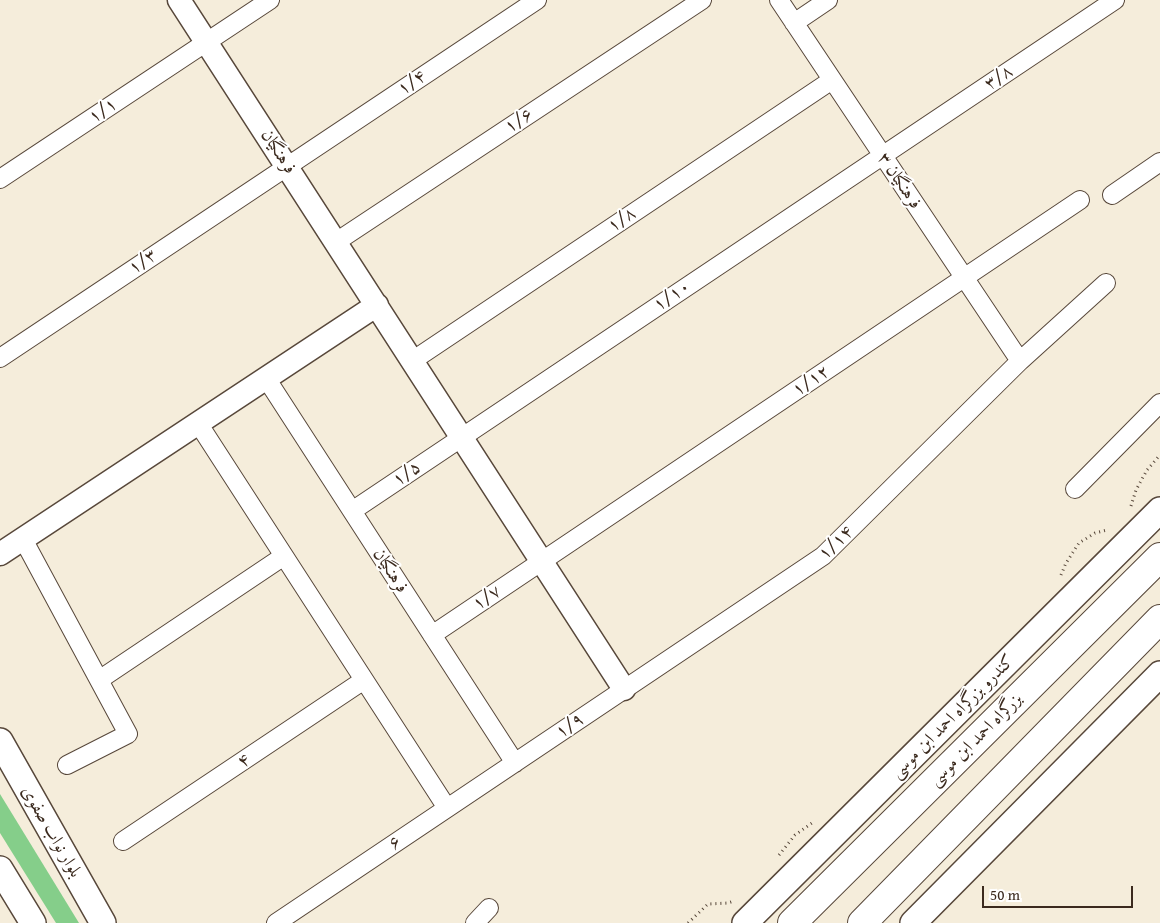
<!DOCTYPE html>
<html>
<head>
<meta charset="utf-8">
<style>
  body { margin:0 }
  #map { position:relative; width:1160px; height:923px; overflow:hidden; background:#f5eddb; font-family:"Gentium Book Plus",serif }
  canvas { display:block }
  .scale { position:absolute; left:982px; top:886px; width:151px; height:22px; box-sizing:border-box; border:2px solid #3b2a1e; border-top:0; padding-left:6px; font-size:15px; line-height:18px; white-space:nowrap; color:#3b2a1e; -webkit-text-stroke:4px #fff; paint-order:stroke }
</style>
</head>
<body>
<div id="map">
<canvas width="1160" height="923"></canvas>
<div class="scale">50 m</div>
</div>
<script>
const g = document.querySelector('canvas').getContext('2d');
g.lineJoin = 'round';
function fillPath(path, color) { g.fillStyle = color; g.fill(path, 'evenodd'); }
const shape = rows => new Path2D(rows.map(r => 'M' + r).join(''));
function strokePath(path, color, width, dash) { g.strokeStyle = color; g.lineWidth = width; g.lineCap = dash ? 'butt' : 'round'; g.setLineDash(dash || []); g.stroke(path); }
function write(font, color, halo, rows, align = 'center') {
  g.font = font + ' "Gentium Book Plus",Amiri,serif'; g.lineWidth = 4; g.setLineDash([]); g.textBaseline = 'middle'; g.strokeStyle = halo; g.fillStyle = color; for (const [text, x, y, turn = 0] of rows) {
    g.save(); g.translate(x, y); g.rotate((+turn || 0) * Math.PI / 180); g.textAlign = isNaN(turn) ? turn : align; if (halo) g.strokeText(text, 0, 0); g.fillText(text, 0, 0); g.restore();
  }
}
fillPath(shape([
  [0,794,79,923,56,923,0,833]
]), '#85ce8a');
const minor = shape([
  [779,0,1020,361],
  [794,23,828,0],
  [0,179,270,0],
  [1112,195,1160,162],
  [336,242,702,0],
  [0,358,537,0],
  [412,361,832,80],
  [266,378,515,763],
  [198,423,447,808],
  [1075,489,1160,403],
  [352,511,1115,0],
  [23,539,128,734,67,765],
  [432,635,1080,200],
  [99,680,284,556],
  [123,841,364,680],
  [276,923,823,556,1020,361,1106,283],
  [475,923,489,908]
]);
const tertiary = shape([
  [179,0,624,689],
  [0,554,377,305]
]);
const secondary = shape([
  [0,741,103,923],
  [0,869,33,923],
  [745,923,1160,510],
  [913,923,1160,674]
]);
const trunk = shape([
  [792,923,1160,557],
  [862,923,1160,619]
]);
strokePath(minor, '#57473a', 20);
strokePath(tertiary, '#57473a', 25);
strokePath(secondary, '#57473a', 28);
strokePath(trunk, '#57473a', 30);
strokePath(shape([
  [1131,506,1136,490,1147,470,1160,455],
  [1061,575,1066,563,1079,543,1095,533,1107,530],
  [779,855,795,835,812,823],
  [688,923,708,904,728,903,734,901]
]), '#57473a', 3, [1, 4]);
strokePath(minor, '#fff', 18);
strokePath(tertiary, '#fff', 22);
strokePath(secondary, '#fff', 25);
strokePath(trunk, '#fff', 28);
write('18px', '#3b2a1e', '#fff', [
  ["۳/۸",999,78,-34],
  ["۱/۴",412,83,-34],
  ["۱/۱",103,111,-34],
  ["۱/۶",519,121,-33],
  ["فرهنگیان",278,152,57],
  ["فرهنگیان ۳",899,181,56],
  ["۱/۸",622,220,-34],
  ["۱/۳",143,262,-34],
  ["۱/۱۰",672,296,-34],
  ["۱/۱۲",811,381,-34],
  ["۱/۵",407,474,-34],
  ["۱/۱۴",836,543,-43],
  ["فرهنگیان",390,571,57],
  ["۱/۷",487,598,-34],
  ["کندرو بزرگراه احمد ابن موسی",953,717,-45],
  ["۱/۹",570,726,-34],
  ["بزرگراه احمد ابن موسی",976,740,-45],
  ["۴",244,761,-34],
  ["بلوار نواب صفوی",51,832,60],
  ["۶",395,843,-34]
]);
</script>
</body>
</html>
